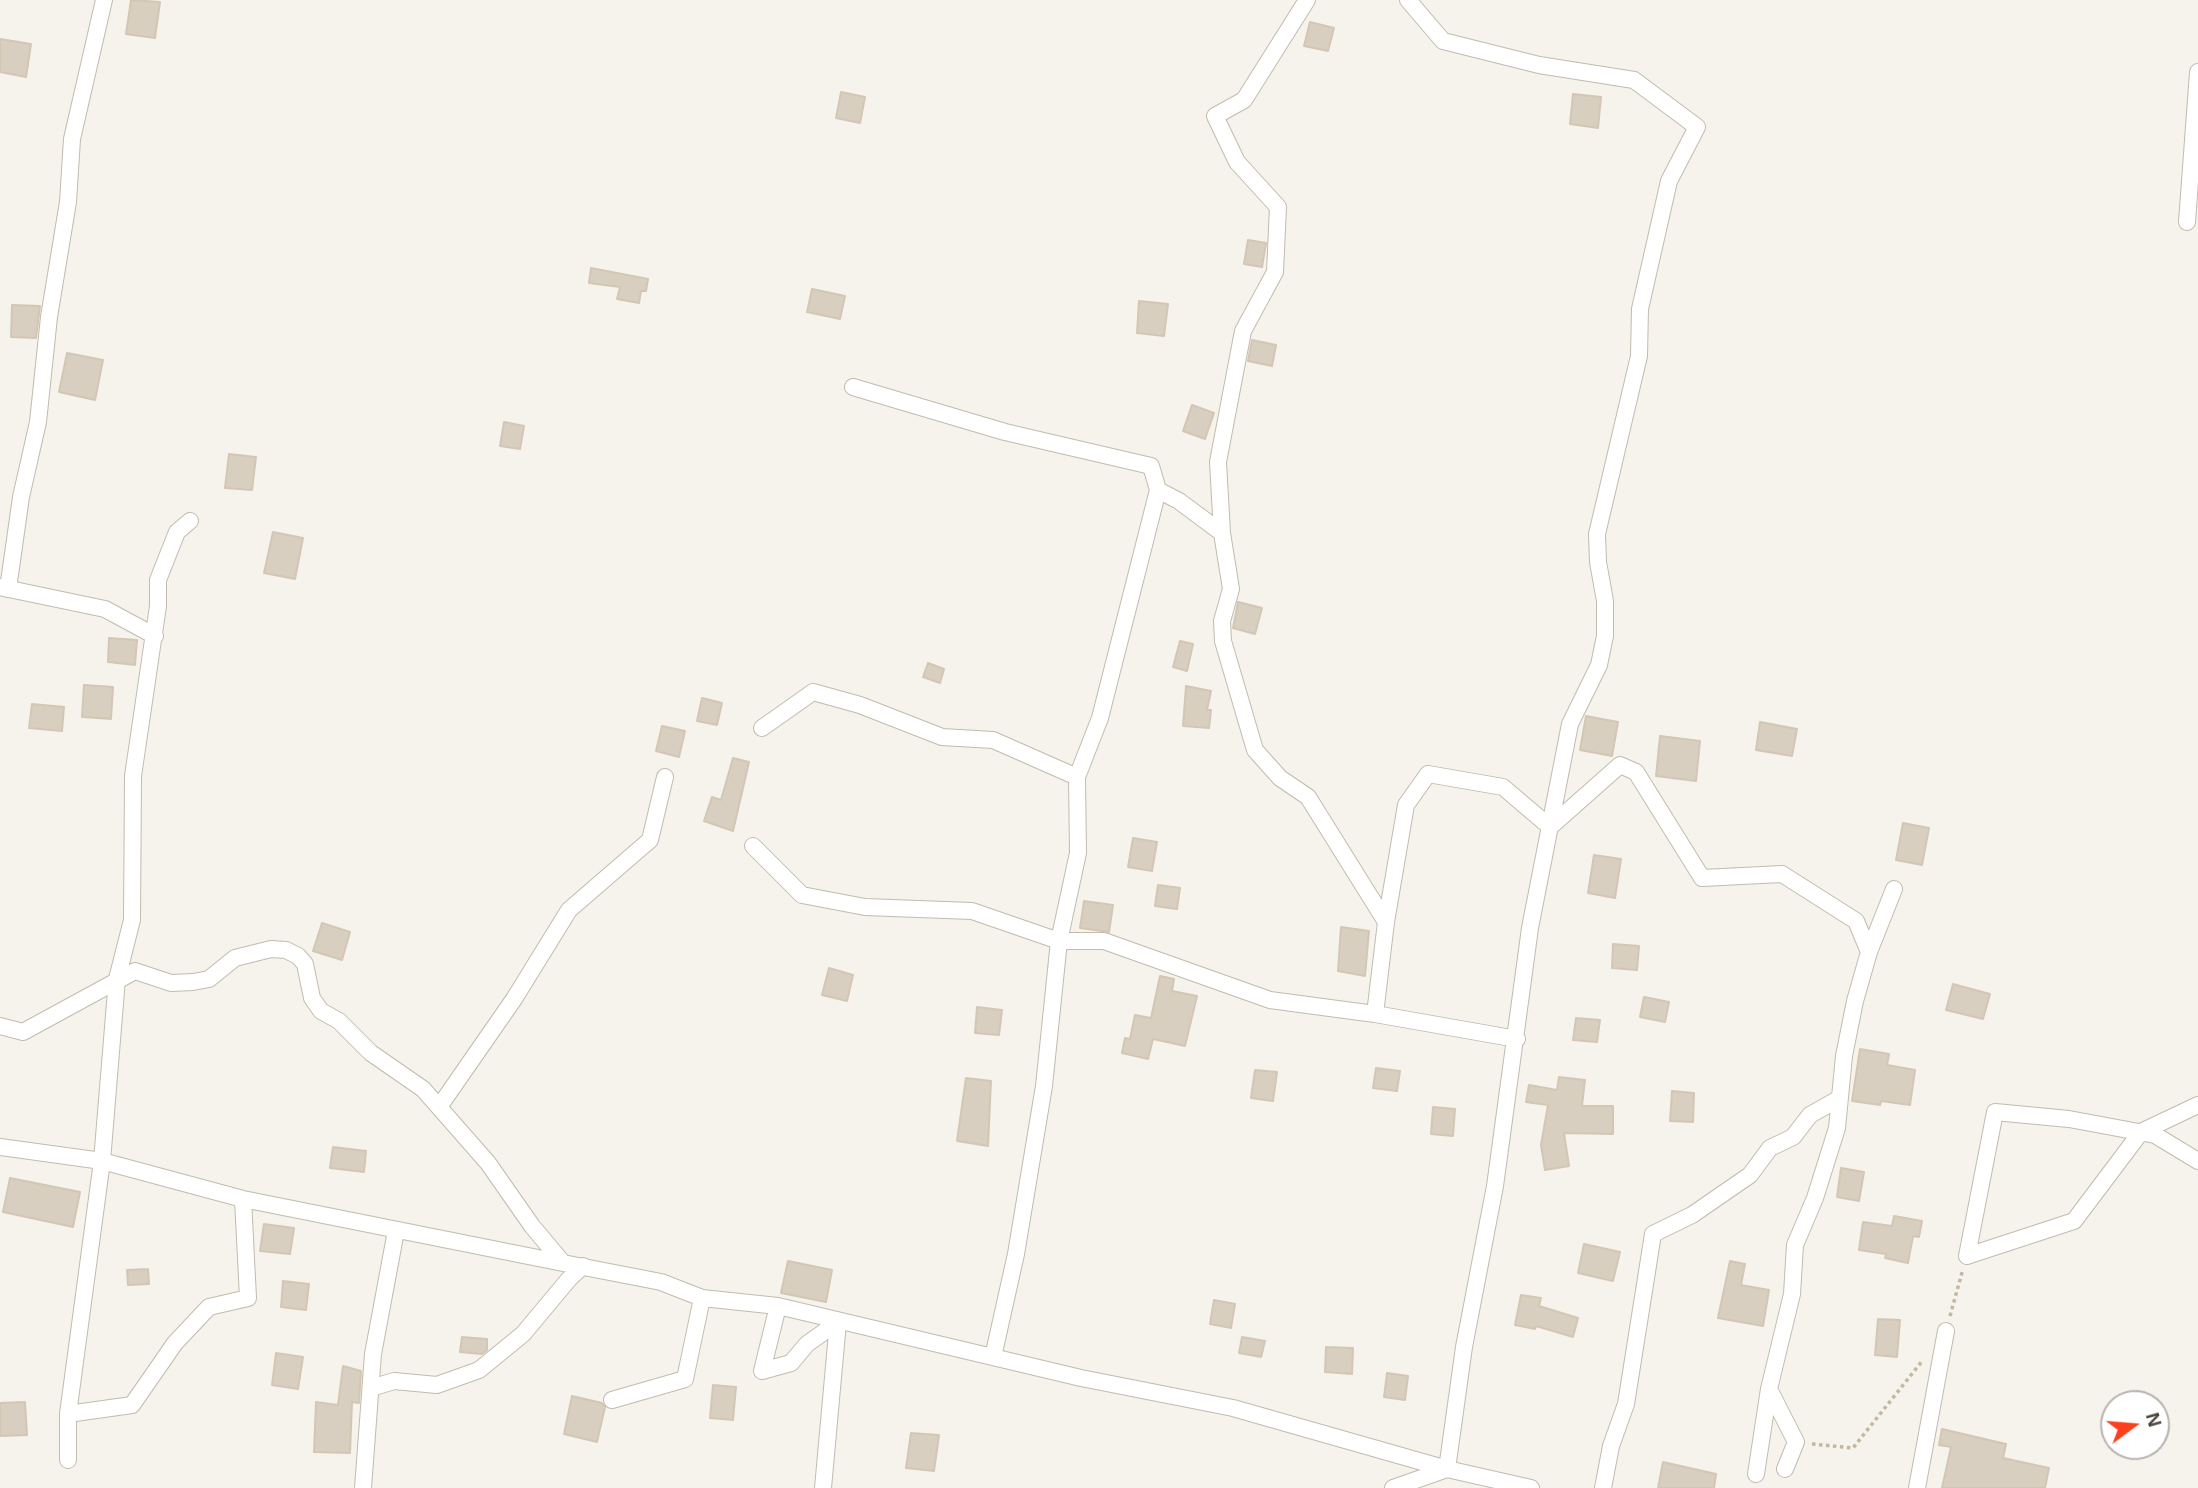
<!DOCTYPE html>
<html>
<head>
<meta charset="utf-8">
<style>
  body { margin:0 }
  #map { position:relative; width:2198px; height:1488px; overflow:hidden; background:#f6f3ec; font-family:Helvetica,sans-serif }
  canvas { display:block }
  .north { position:absolute; left:2100px; top:1390px; width:70px; height:70px; box-sizing:border-box; background:#fff; border:2px solid #b7b4b0; border-radius:50%; rotate:74deg; font-size:19px; font-weight:700; line-height:28px; text-align:center; color:#4b4439 }
  .north::after { content:''; display:block; margin:auto; width:24px; height:32px; background:#fc3f1d; clip-path:polygon(50% 0,100% 100%,50% 72%,0 100%) }
</style>
</head>
<body>
<div id="map">
<canvas width="2198" height="1488"></canvas>
<div class="north">N</div>
</div>
<script>
const g = document.querySelector('canvas').getContext('2d');
g.lineJoin = 'round';
function fillPath(path, color) { g.fillStyle = color; g.fill(path, 'evenodd'); }
const shape = rows => new Path2D(rows.map(r => 'M' + r).join(''));
function strokePath(path, color, width, dash) { g.strokeStyle = color; g.lineWidth = width; g.lineCap = dash ? 'butt' : 'round'; g.setLineDash(dash || []); g.stroke(path); }
const building = shape([
  [131,0,160,2,155,38,126,34,131,0],
  [1310,22,1334,28,1328,51,1304,46,1310,22],
  [0,39,31,44,26,77,0,72,0,39],
  [841,92,865,97,860,123,836,118,841,92],
  [1573,94,1601,97,1598,128,1570,124,1573,94],
  [1248,240,1266,243,1262,267,1244,264,1248,240],
  [591,268,648,279,646,291,641,291,639,303,617,299,620,287,589,283,591,268],
  [812,289,845,296,840,319,807,312,812,289],
  [1139,301,1168,304,1164,336,1137,333,1139,301],
  [12,305,40,306,36,338,11,337,12,305],
  [1252,340,1276,345,1272,366,1248,361,1252,340],
  [67,353,103,360,95,400,59,392,67,353],
  [1192,405,1214,413,1205,439,1183,431,1192,405],
  [504,422,524,426,520,449,500,446,504,422],
  [229,454,256,457,252,490,225,488,229,454],
  [273,532,303,538,295,579,264,573,273,532],
  [1238,602,1262,608,1255,634,1233,628,1238,602],
  [109,638,137,640,135,665,108,662,109,638],
  [1180,641,1193,644,1187,671,1173,667,1180,641],
  [928,663,944,669,940,683,923,677,928,663],
  [84,685,113,687,111,719,82,717,84,685],
  [1186,686,1211,691,1207,710,1211,710,1209,728,1183,726,1186,686],
  [702,698,722,703,717,725,697,721,702,698],
  [32,704,64,707,62,731,29,728,32,704],
  [1586,716,1618,722,1612,756,1580,750,1586,716],
  [1760,722,1797,729,1792,756,1756,750,1760,722],
  [662,726,685,731,679,757,656,751,662,726],
  [1660,736,1700,741,1696,781,1656,776,1660,736],
  [733,758,749,762,733,831,704,821,712,797,721,800,733,758],
  [1903,823,1929,828,1922,865,1896,860,1903,823],
  [1133,838,1157,842,1152,871,1128,867,1133,838],
  [1594,855,1621,859,1615,898,1588,893,1594,855],
  [1158,885,1180,888,1177,909,1155,906,1158,885],
  [1084,901,1113,905,1109,932,1080,928,1084,901],
  [322,923,350,932,342,960,313,951,322,923],
  [1341,927,1369,931,1365,976,1338,971,1341,927],
  [1613,944,1639,946,1637,970,1612,968,1613,944],
  [829,968,853,975,847,1001,822,995,829,968],
  [1160,976,1174,979,1172,991,1197,996,1185,1046,1153,1039,1148,1059,1122,1053,1125,1038,1130,1039,1135,1015,1151,1018,1160,976],
  [1953,984,1990,994,1983,1019,1946,1010,1953,984],
  [1644,997,1669,1002,1665,1022,1640,1017,1644,997],
  [977,1007,1002,1010,999,1035,975,1033,977,1007],
  [1576,1018,1600,1020,1597,1042,1573,1040,1576,1018],
  [1860,1049,1889,1054,1887,1065,1915,1070,1910,1105,1881,1101,1880,1105,1852,1101,1860,1049],
  [1376,1068,1400,1071,1397,1091,1373,1088,1376,1068],
  [1255,1070,1277,1072,1273,1101,1251,1098,1255,1070],
  [1559,1077,1585,1080,1582,1106,1613,1106,1613,1134,1564,1133,1569,1166,1545,1170,1541,1145,1548,1105,1526,1102,1529,1085,1557,1090,1559,1077],
  [966,1078,991,1081,988,1146,957,1141,966,1078],
  [1672,1091,1694,1093,1693,1122,1670,1121,1672,1091],
  [1433,1107,1455,1109,1453,1136,1431,1134,1433,1107],
  [333,1147,366,1151,364,1172,330,1168,333,1147],
  [1841,1168,1864,1172,1859,1201,1837,1197,1841,1168],
  [10,1178,80,1192,73,1227,3,1212,10,1178],
  [1894,1216,1922,1221,1919,1237,1913,1236,1908,1263,1885,1258,1886,1254,1859,1250,1863,1222,1892,1226,1894,1216],
  [264,1224,294,1228,290,1254,260,1251,264,1224],
  [1584,1244,1620,1252,1613,1281,1578,1273,1584,1244],
  [788,1261,832,1270,826,1302,781,1293,788,1261],
  [1730,1261,1745,1264,1741,1285,1769,1290,1763,1326,1718,1318,1730,1261],
  [148,1269,149,1284,128,1285,127,1270,148,1269],
  [283,1281,309,1284,306,1310,281,1307,283,1281],
  [1521,1295,1541,1298,1539,1306,1578,1318,1573,1337,1536,1326,1535,1329,1515,1325,1521,1295],
  [1214,1300,1235,1304,1231,1328,1210,1324,1214,1300],
  [1878,1319,1900,1320,1897,1357,1875,1355,1878,1319],
  [462,1337,487,1339,487,1350,482,1354,460,1352,462,1337],
  [1242,1337,1265,1341,1261,1357,1239,1353,1242,1337],
  [1326,1347,1353,1348,1352,1374,1325,1372,1326,1347],
  [276,1353,303,1357,298,1389,272,1385,276,1353],
  [343,1366,361,1371,359,1403,352,1402,350,1453,314,1452,316,1402,338,1405,343,1366],
  [1387,1373,1408,1376,1405,1400,1384,1397,1387,1373],
  [713,1385,736,1387,733,1420,710,1418,713,1385],
  [572,1396,602,1403,605,1407,597,1442,564,1434,572,1396],
  [25,1402,27,1435,0,1436,0,1403,25,1402],
  [1942,1429,2006,1444,2003,1458,2049,1468,2045,1488,1942,1488,1951,1447,1939,1445,1942,1429],
  [911,1433,939,1435,934,1471,906,1468,911,1433],
  [1663,1462,1716,1474,1714,1488,1658,1488,1663,1462]
]);
fillPath(building, '#d8cfc1');
strokePath(building, '#d3c7b4', 2);
const minor = shape([
  [2187,222,2198,72],
  [853,387,1005,432,1151,466,1158,490,1179,501,1222,533,1231,589,1222,621,1223,641,1255,750,1280,778,1308,797,1386,922,1375,1014,1517,1039],
  [190,521,177,532,158,580,158,606,133,776,132,920,117,979,102,1161,243,1199,563,1263],
  [1222,533,1218,462,1243,331,1275,272,1278,207,1237,162,1215,116,1244,100,1307,0],
  [0,587,105,609,155,636],
  [8,589,21,497,38,422,49,317,68,202,72,139,104,0],
  [762,728,813,692,860,705,942,737,993,740,1077,777],
  [753,846,802,895,865,907,972,911,1059,941,1104,941,1270,1000,1375,1014],
  [1386,922,1406,805,1428,774,1503,787,1550,827,1620,765,1636,772,1702,878,1782,874,1856,921,1869,952],
  [0,1026,23,1032,135,971,171,983,193,982,209,979,235,958,271,949,286,950,298,956,305,964,312,998,321,1011,339,1021,371,1053,423,1089,488,1163,532,1226,563,1263,661,1282,702,1298,778,1306,1081,1378,1233,1408,1447,1469,1464,1347,1495,1186,1530,928,1570,724,1599,665,1605,636,1605,601,1598,562,1597,534,1639,356,1640,309,1669,181,1697,127,1634,80,1539,65,1443,41,1408,0],
  [439,1107,514,999,569,910,650,840,665,777],
  [0,1147,102,1161,68,1414,68,1460],
  [1967,1256,1995,1112,2069,1119,2155,1135,2198,1161],
  [1967,1256,2074,1221,2141,1132,2198,1105],
  [778,1306,762,1371,791,1363,807,1344,838,1322,823,1488],
  [993,1357,1016,1254,1044,1086,1059,941,1078,853,1077,777,1100,718,1158,490],
  [371,1388,394,1381,437,1385,479,1370,523,1334,569,1279,583,1266],
  [612,1400,685,1379,702,1298],
  [68,1414,132,1405,175,1343,209,1307,248,1298,243,1199],
  [1785,1469,1796,1442,1769,1389,1792,1294,1795,1245,1815,1198,1837,1128,1844,1056,1855,1001,1869,952,1894,889],
  [1756,1474,1769,1389],
  [363,1488,373,1354,396,1231],
  [1393,1488,1447,1469,1531,1488],
  [1603,1488,1611,1446,1626,1404,1653,1234,1692,1215,1750,1175,1770,1148,1793,1137,1810,1115,1840,1098],
  [1917,1488,1946,1331]
]);
strokePath(minor, '#c2bbae', 18);
strokePath(shape([
  [1950,1316,1963,1269],
  [1812,1444,1853,1448,1923,1360]
]), '#c4b79f', 3.5, [3.5, 3.5]);
strokePath(minor, '#fff', 16);
</script>
</body>
</html>
